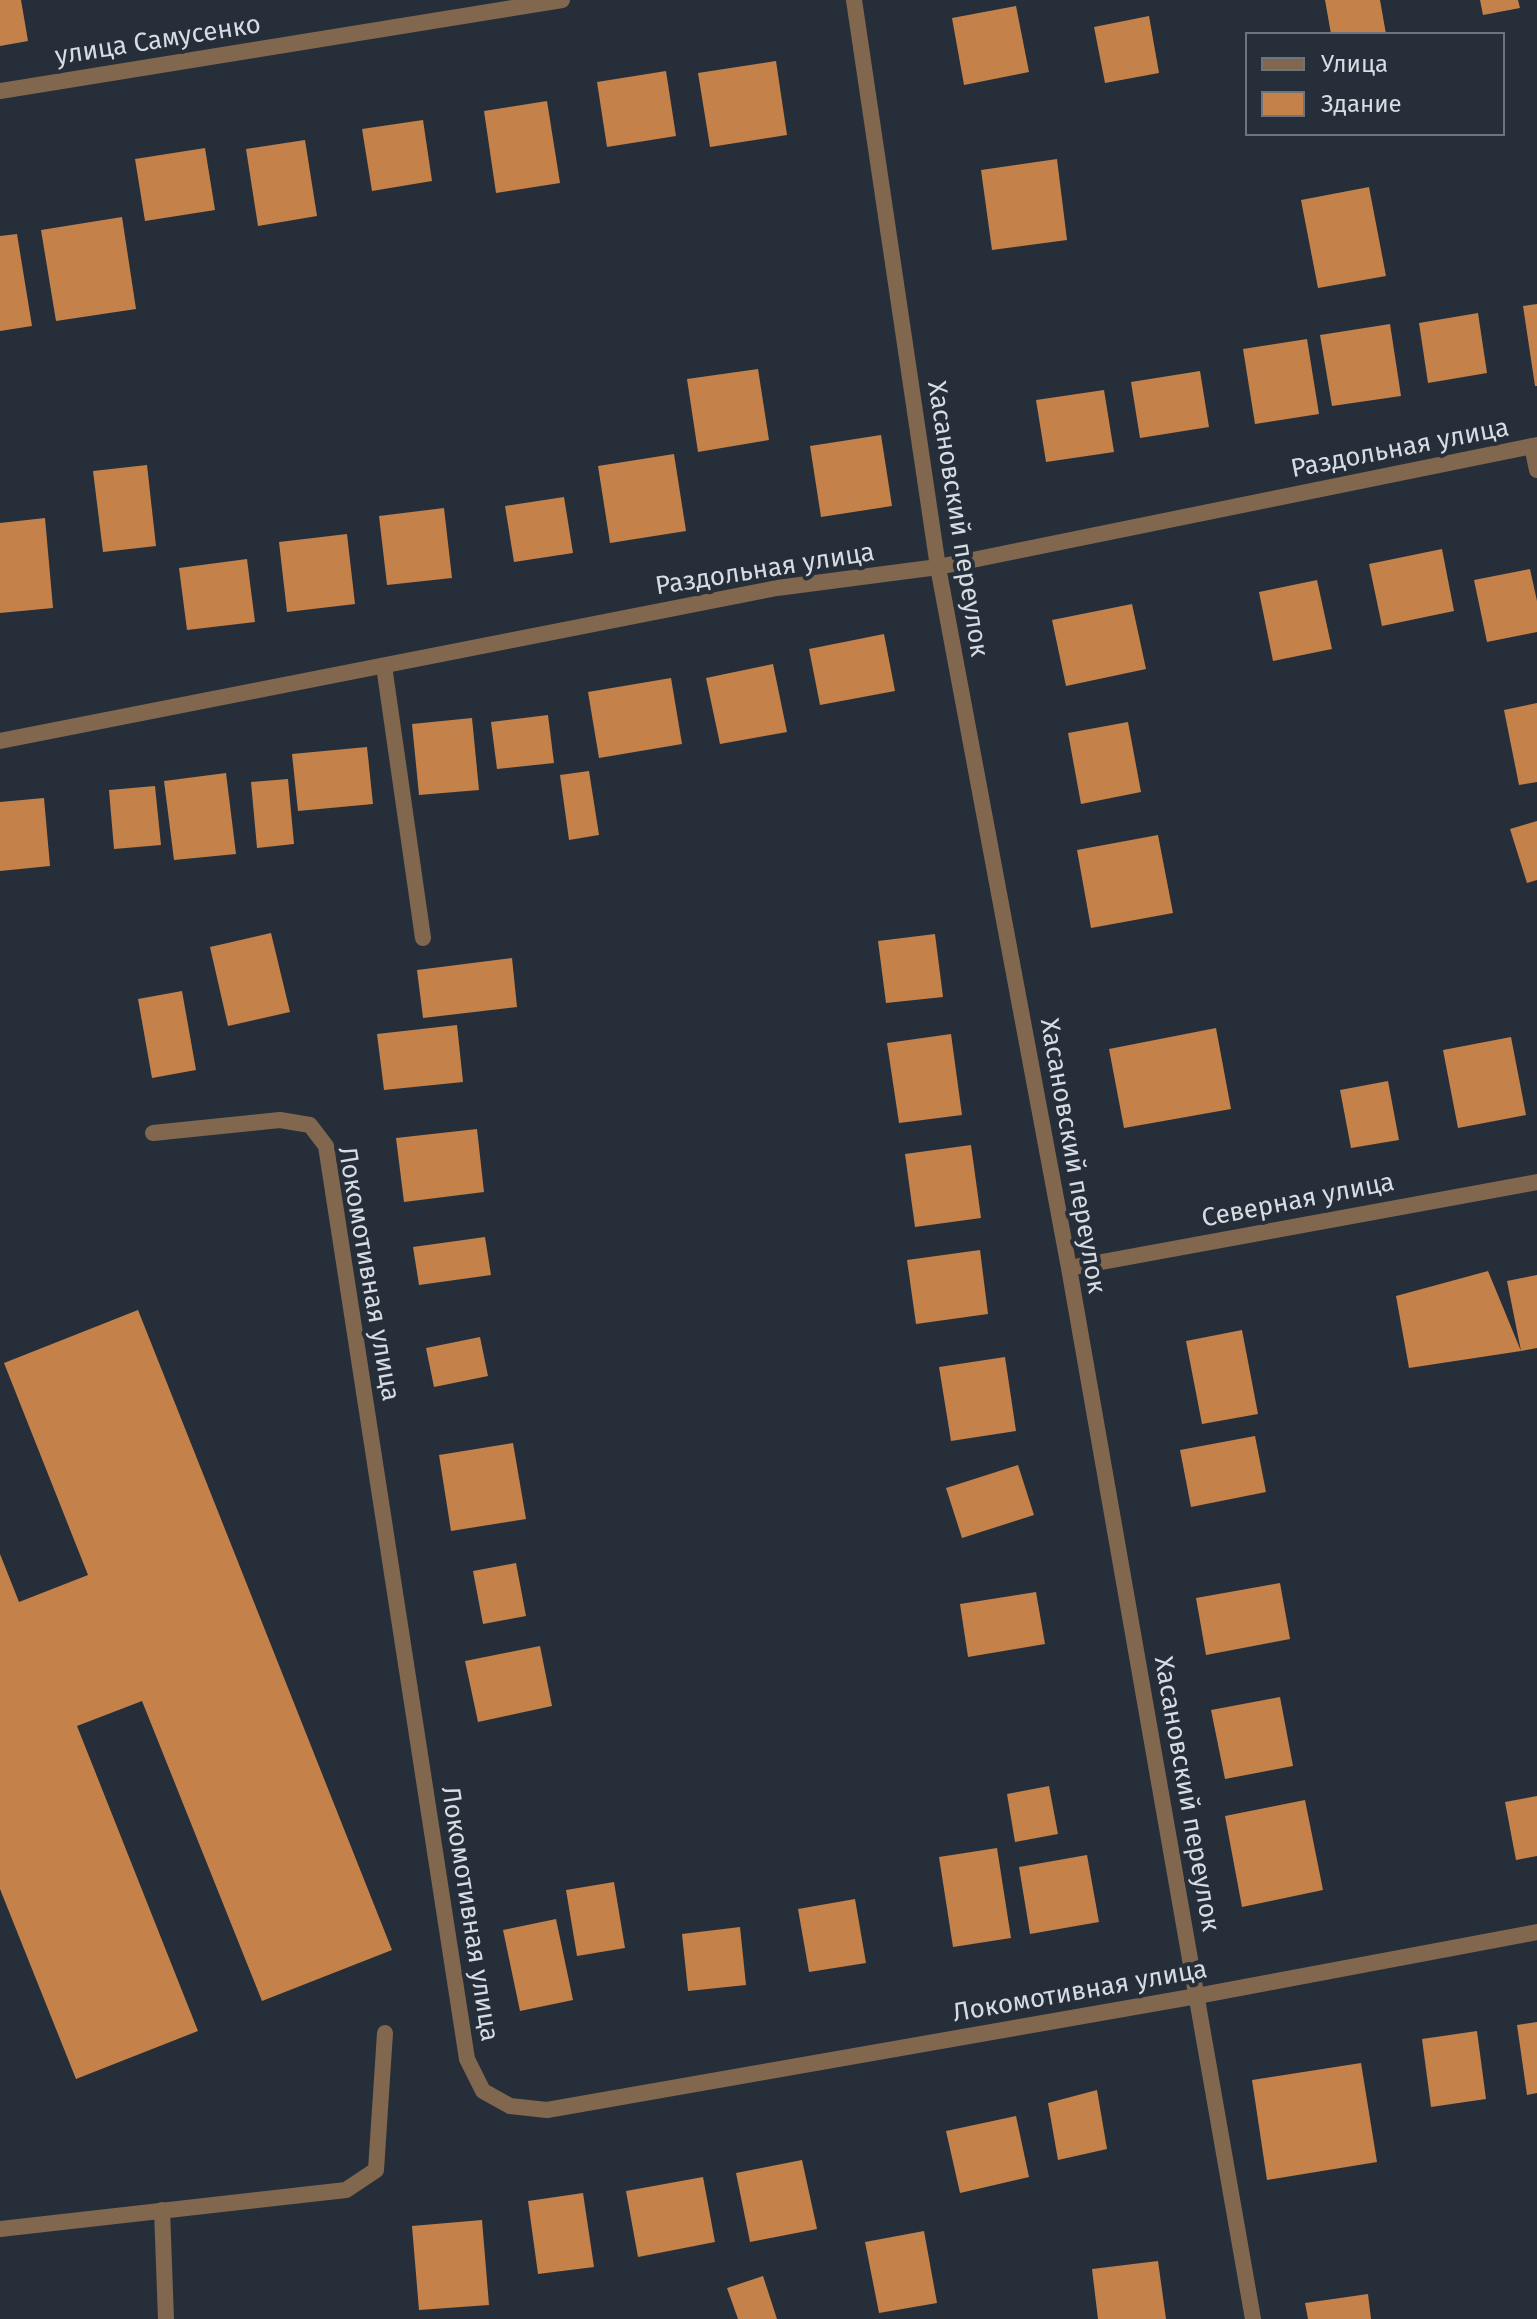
<!DOCTYPE html>
<html>
<head>
<meta charset="utf-8">
<style>
  body { margin:0 }
  #map { position:relative; width:1537px; height:2319px; overflow:hidden; background:#262f39; font-family:"Fira Sans",sans-serif }
  canvas { display:block }
  .legend { position:absolute; left:1245px; top:32px; width:260px; height:104px; box-sizing:border-box; background:#262f39; border:2px solid #6d747d; margin:0; padding:10px 14px; list-style:none; font-size:24px; color:#d7dce3 }
  .legend li { display:flex; align-items:center; gap:16px; height:40px }
  .legend b { width:40px; border:2px solid #6d747d }
</style>
</head>
<body>
<div id="map">
<canvas width="1537" height="2319"></canvas>
<ul class="legend">
<li><b style="height:10px;background:#82674f"></b>Улица</li>
<li><b style="height:22px;background:#c5814a"></b>Здание</li>
</ul>
</div>
<script>
const g = document.querySelector('canvas').getContext('2d');
g.lineJoin = 'round';
function fillPath(path, color) { g.fillStyle = color; g.fill(path, 'evenodd'); }
const shape = rows => new Path2D(rows.map(r => 'M' + r).join(''));
function strokePath(path, color, width, dash) { g.strokeStyle = color; g.lineWidth = width; g.lineCap = dash ? 'butt' : 'round'; g.setLineDash(dash || []); g.stroke(path); }
function write(font, color, halo, rows, align = 'center') {
  g.font = font + ' "Fira Sans",sans-serif'; g.lineWidth = 8; g.setLineDash([]); g.textBaseline = 'middle'; g.strokeStyle = halo; g.fillStyle = color; for (const [text, x, y, turn = 0] of rows) {
    g.save(); g.translate(x, y); g.rotate((+turn || 0) * Math.PI / 180); g.textAlign = isNaN(turn) ? turn : align; if (halo) g.strokeText(text, 0, 0); g.fillText(text, 0, 0); g.restore();
  }
}
fillPath(shape([
  [0,0,21,0,28,41,0,46],
  [1325,0,1380,0,1386,34,1331,34],
  [1480,0,1518,0,1520,8,1483,15],
  [1016,6,1029,72,964,85,952,18],
  [1149,16,1159,73,1105,83,1094,27],
  [776,61,787,135,710,147,698,73],
  [666,71,676,136,607,147,597,82],
  [547,101,560,183,496,193,484,111],
  [423,120,432,181,372,191,362,129],
  [305,140,317,216,258,226,246,149],
  [205,148,215,210,145,221,135,159],
  [1057,159,1067,240,992,250,981,170],
  [1369,187,1386,276,1318,288,1301,200],
  [122,217,136,309,56,321,41,230],
  [17,234,32,326,0,331,0,236],
  [1537,304,1537,386,1535,386,1523,306],
  [1478,313,1487,373,1428,383,1419,323],
  [1390,324,1401,396,1332,406,1320,335],
  [1307,339,1319,414,1255,424,1243,349],
  [758,369,769,440,698,452,687,379],
  [1200,371,1209,427,1140,438,1131,382],
  [1104,390,1114,452,1046,462,1036,400],
  [881,435,892,506,821,517,810,446],
  [674,454,686,531,610,543,598,466],
  [147,465,156,546,103,552,93,471],
  [564,497,573,553,514,562,505,506],
  [444,508,452,578,387,585,379,516],
  [45,518,53,608,0,613,0,523],
  [347,534,355,604,287,612,279,542],
  [1442,549,1454,611,1382,626,1369,564],
  [247,559,255,622,187,630,179,568],
  [1530,569,1537,601,1537,632,1487,642,1474,580],
  [1317,580,1332,649,1273,661,1259,592],
  [1132,604,1146,669,1066,686,1052,620],
  [884,634,895,691,820,705,809,649],
  [773,664,787,732,720,744,706,678],
  [671,678,682,744,599,758,588,692],
  [1537,703,1537,782,1519,785,1504,710],
  [548,715,554,763,497,769,491,722],
  [472,718,479,790,419,795,412,724],
  [1128,722,1141,792,1081,804,1068,733],
  [367,747,373,804,298,811,292,754],
  [589,771,599,835,569,840,560,775],
  [226,773,236,854,174,860,164,781],
  [288,779,294,844,257,848,251,782],
  [155,786,161,845,114,849,109,790],
  [44,798,50,866,0,871,0,802],
  [1537,821,1537,880,1527,883,1510,829],
  [1158,835,1173,913,1091,928,1077,850],
  [271,933,290,1012,228,1026,210,947],
  [935,934,943,997,886,1003,878,941],
  [512,958,517,1007,423,1018,417,970],
  [182,991,196,1070,152,1078,138,999],
  [457,1025,463,1082,384,1090,377,1034],
  [1216,1028,1231,1109,1124,1128,1109,1049],
  [951,1034,962,1115,899,1123,887,1043],
  [1511,1037,1526,1115,1458,1128,1443,1050],
  [1388,1081,1399,1140,1351,1148,1340,1090],
  [477,1129,484,1192,404,1202,396,1138],
  [971,1145,981,1218,915,1227,905,1154],
  [485,1237,491,1275,419,1285,413,1247],
  [980,1250,988,1314,916,1324,907,1260],
  [1488,1271,1521,1351,1507,1281,1537,1275,1537,1348,1521,1351,1409,1368,1396,1296],
  [138,1310,392,1950,262,2001,142,1701,77,1726,198,2031,76,2079,0,1889,0,1554,19,1602,88,1575,4,1363],
  [1242,1330,1258,1414,1202,1424,1186,1341],
  [480,1337,488,1376,434,1387,426,1348],
  [1005,1357,1016,1431,951,1441,939,1367],
  [1255,1436,1266,1492,1191,1507,1180,1450],
  [513,1443,526,1519,451,1531,439,1455],
  [1018,1465,1034,1515,962,1538,946,1488],
  [516,1563,526,1616,483,1624,473,1571],
  [1280,1583,1290,1639,1206,1655,1196,1598],
  [1036,1592,1045,1644,968,1657,960,1604],
  [540,1646,552,1706,478,1722,465,1661],
  [1280,1697,1293,1766,1225,1779,1211,1710],
  [1049,1786,1058,1834,1015,1842,1007,1794],
  [1537,1796,1537,1856,1516,1860,1505,1802],
  [1305,1800,1323,1890,1242,1907,1225,1816],
  [997,1848,1011,1938,953,1947,939,1857],
  [1087,1855,1099,1922,1030,1934,1019,1867],
  [614,1882,625,1948,577,1956,566,1890],
  [855,1899,866,1963,809,1972,798,1909],
  [556,1919,573,2000,520,2011,503,1930],
  [740,1927,746,1985,688,1991,682,1934],
  [1537,2022,1537,2093,1527,2095,1517,2025],
  [1477,2031,1486,2099,1431,2107,1422,2039],
  [1361,2063,1377,2162,1267,2180,1252,2080],
  [1097,2090,1107,2149,1058,2160,1048,2103],
  [1016,2116,1029,2177,960,2193,946,2131],
  [802,2160,817,2229,750,2242,736,2173],
  [703,2177,715,2242,638,2257,626,2191],
  [583,2193,594,2267,538,2274,528,2201],
  [482,2220,489,2305,419,2310,412,2226],
  [924,2231,937,2303,879,2313,865,2242],
  [1158,2261,1166,2319,1098,2319,1092,2269],
  [763,2276,777,2319,738,2319,727,2288],
  [1368,2294,1371,2319,1308,2319,1305,2303]
]), '#c5814a');
strokePath(shape([
  [1532,446,1537,470],
  [384,666,423,938],
  [162,2210,166,2319],
  [0,2229,346,2190,376,2170,385,2033]
]), '#82674f', 16);
strokePath(shape([
  [854,0,938,567,1069,1268,1253,2319],
  [0,91,562,0],
  [0,741,777,588,938,567,1537,445],
  [153,1133,280,1120,310,1125,326,1146,467,2059,483,2091,510,2106,547,2110,1197,1996,1537,1932],
  [1069,1268,1537,1182]
]), '#82674f', 16);
write('26px', '#d7dce3', '#262f39', [
  ["улица Самусенко",158,41,-9],
  ["Раздольная улица",1400,449,-11],
  ["Хасановский переулок",957,519,81],
  ["Раздольная улица",765,570,-9],
  ["Хасановский переулок",1072,1156,80],
  ["Северная улица",1298,1201,-11],
  ["Локомотивная улица",368,1274,80],
  ["Хасановский переулок",1186,1794,80],
  ["Локомотивная улица",469,1914,81],
  ["Локомотивная улица",1080,1992,-10]
]);
</script>
</body>
</html>
